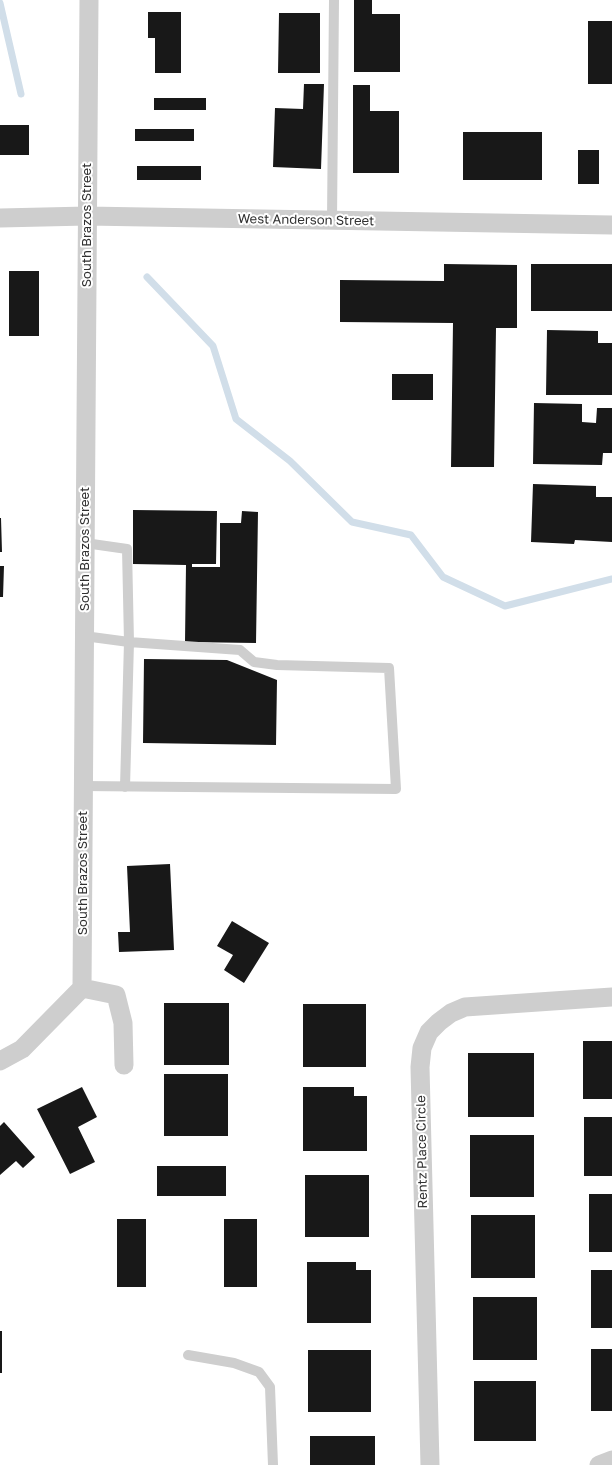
<!DOCTYPE html>
<html>
<head>
<meta charset="utf-8">
<style>
  body { margin:0 }
  canvas { display:block; background:#fff }
</style>
</head>
<body>
<canvas width="612" height="1465"></canvas>
<script>
const g = document.querySelector('canvas').getContext('2d');
g.lineJoin = 'round';
const shape = rows => new Path2D(rows.map(r => 'M' + r).join(''));
function strokePath(path, color, width, dash) { g.strokeStyle = color; g.lineWidth = width; g.lineCap = dash ? 'butt' : 'round'; g.setLineDash(dash || []); g.stroke(path); }
function fillPath(path, color) { g.fillStyle = color; g.fill(path, 'evenodd'); }
function write(font, color, halo, rows, align = 'center') {
  g.font = font + ' "Golos Text",sans-serif'; g.lineWidth = 4; g.setLineDash([]); g.textBaseline = 'middle'; g.strokeStyle = halo; g.fillStyle = color; for (const [text, x, y, turn = 0] of rows) {
    g.save(); g.translate(x, y); g.rotate((+turn || 0) * Math.PI / 180); g.textAlign = isNaN(turn) ? turn : align; if (halo) g.strokeText(text, 0, 0); g.fillText(text, 0, 0); g.restore();
  }
}
strokePath(shape([
  [0,3,21,94],
  [147,277,213,346,236,419,290,461,352,522,411,535,443,577,505,606,612,579]
]), '#d1dee9', 7);
fillPath(shape([
  [354,0,372,0,372,14,400,14,400,72,354,72],
  [148,12,181,12,181,73,155,73,155,38,148,38],
  [279,13,320,13,320,73,278,73],
  [588,21,612,21,612,84,588,84],
  [304,84,324,84,321,169,273,167,275,108,303,109],
  [353,85,370,85,370,111,399,111,399,173,353,173],
  [154,98,206,98,206,110,154,110],
  [0,125,29,125,29,155,0,155],
  [135,129,194,129,194,141,135,141],
  [463,132,542,132,542,180,463,180],
  [578,150,599,150,599,184,578,184],
  [137,166,201,166,201,180,137,180],
  [444,264,517,265,517,328,496,328,494,467,451,467,453,323,340,322,340,280,444,281],
  [531,264,612,264,612,311,531,311],
  [9,271,39,271,39,336,9,336],
  [547,330,598,331,598,343,612,343,612,395,546,395],
  [392,374,433,374,433,400,392,400],
  [534,403,582,404,582,422,596,423,597,408,612,408,612,453,603,453,602,465,533,464],
  [533,484,596,486,596,497,612,497,612,542,575,540,574,544,531,542],
  [133,510,217,511,216,564,192,564,192,567,220,567,220,523,241,523,242,511,258,512,256,643,185,642,186,565,133,564],
  [0,518,1,518,2,552,0,552],
  [0,566,4,566,3,597,0,597],
  [144,659,227,660,277,680,276,745,143,743],
  [170,864,174,950,119,952,118,932,130,932,127,866],
  [232,921,269,943,244,983,224,970,233,955,217,946],
  [164,1003,229,1003,229,1065,164,1065],
  [303,1004,366,1004,366,1067,303,1067],
  [583,1041,612,1041,612,1099,583,1099],
  [468,1053,534,1053,534,1117,468,1117],
  [164,1074,228,1074,228,1136,164,1136],
  [82,1087,97,1117,78,1127,95,1162,70,1174,37,1109],
  [303,1087,354,1087,354,1096,367,1096,367,1151,303,1151],
  [584,1117,612,1117,612,1176,584,1176],
  [4,1122,35,1157,23,1168,16,1161,0,1175,0,1126],
  [470,1135,534,1135,534,1197,470,1197],
  [157,1166,226,1166,226,1196,157,1196],
  [305,1175,369,1175,369,1237,305,1237],
  [589,1194,612,1194,612,1252,589,1252],
  [471,1215,535,1215,535,1278,471,1278],
  [117,1219,146,1219,146,1287,117,1287],
  [224,1219,257,1219,257,1287,224,1287],
  [307,1262,356,1262,356,1270,371,1270,371,1323,307,1323],
  [591,1270,612,1270,612,1328,591,1328],
  [473,1297,537,1297,537,1360,473,1360],
  [0,1331,2,1331,2,1373,0,1373],
  [591,1349,612,1349,612,1411,591,1411],
  [308,1350,371,1350,371,1412,308,1412],
  [474,1381,536,1381,536,1441,474,1441],
  [310,1436,375,1436,375,1465,310,1465]
]), '#181818');
strokePath(shape([
  [332,220,334,0],
  [85,543,127,549,129,642,125,787],
  [83,786,396,789,389,668,277,665,254,662,240,650,129,642,84,636],
  [188,1355,234,1363,259,1372,270,1387,273,1465]
]), '#cecece', 10);
strokePath(shape([
  [0,218,87,216,612,225],
  [82,988,116,995,123,1023,124,1065],
  [0,1061,22,1049,82,988,89,0],
  [430,1465,420,1067,422,1048,429,1032,439,1022,451,1013,465,1007,612,997],
  [599,1465,612,1460]
]), '#cecece', 19);
write('13px', '#313131', '#fff', [
  ["West Anderson Street",306,220,1],
  ["South Brazos Street",87,225,-90],
  ["South Brazos Street",85,549,-90],
  ["South Brazos Street",83,873,-90],
  ["Rentz Place Circle",422,1152,-91]
]);
</script>
</body>
</html>
